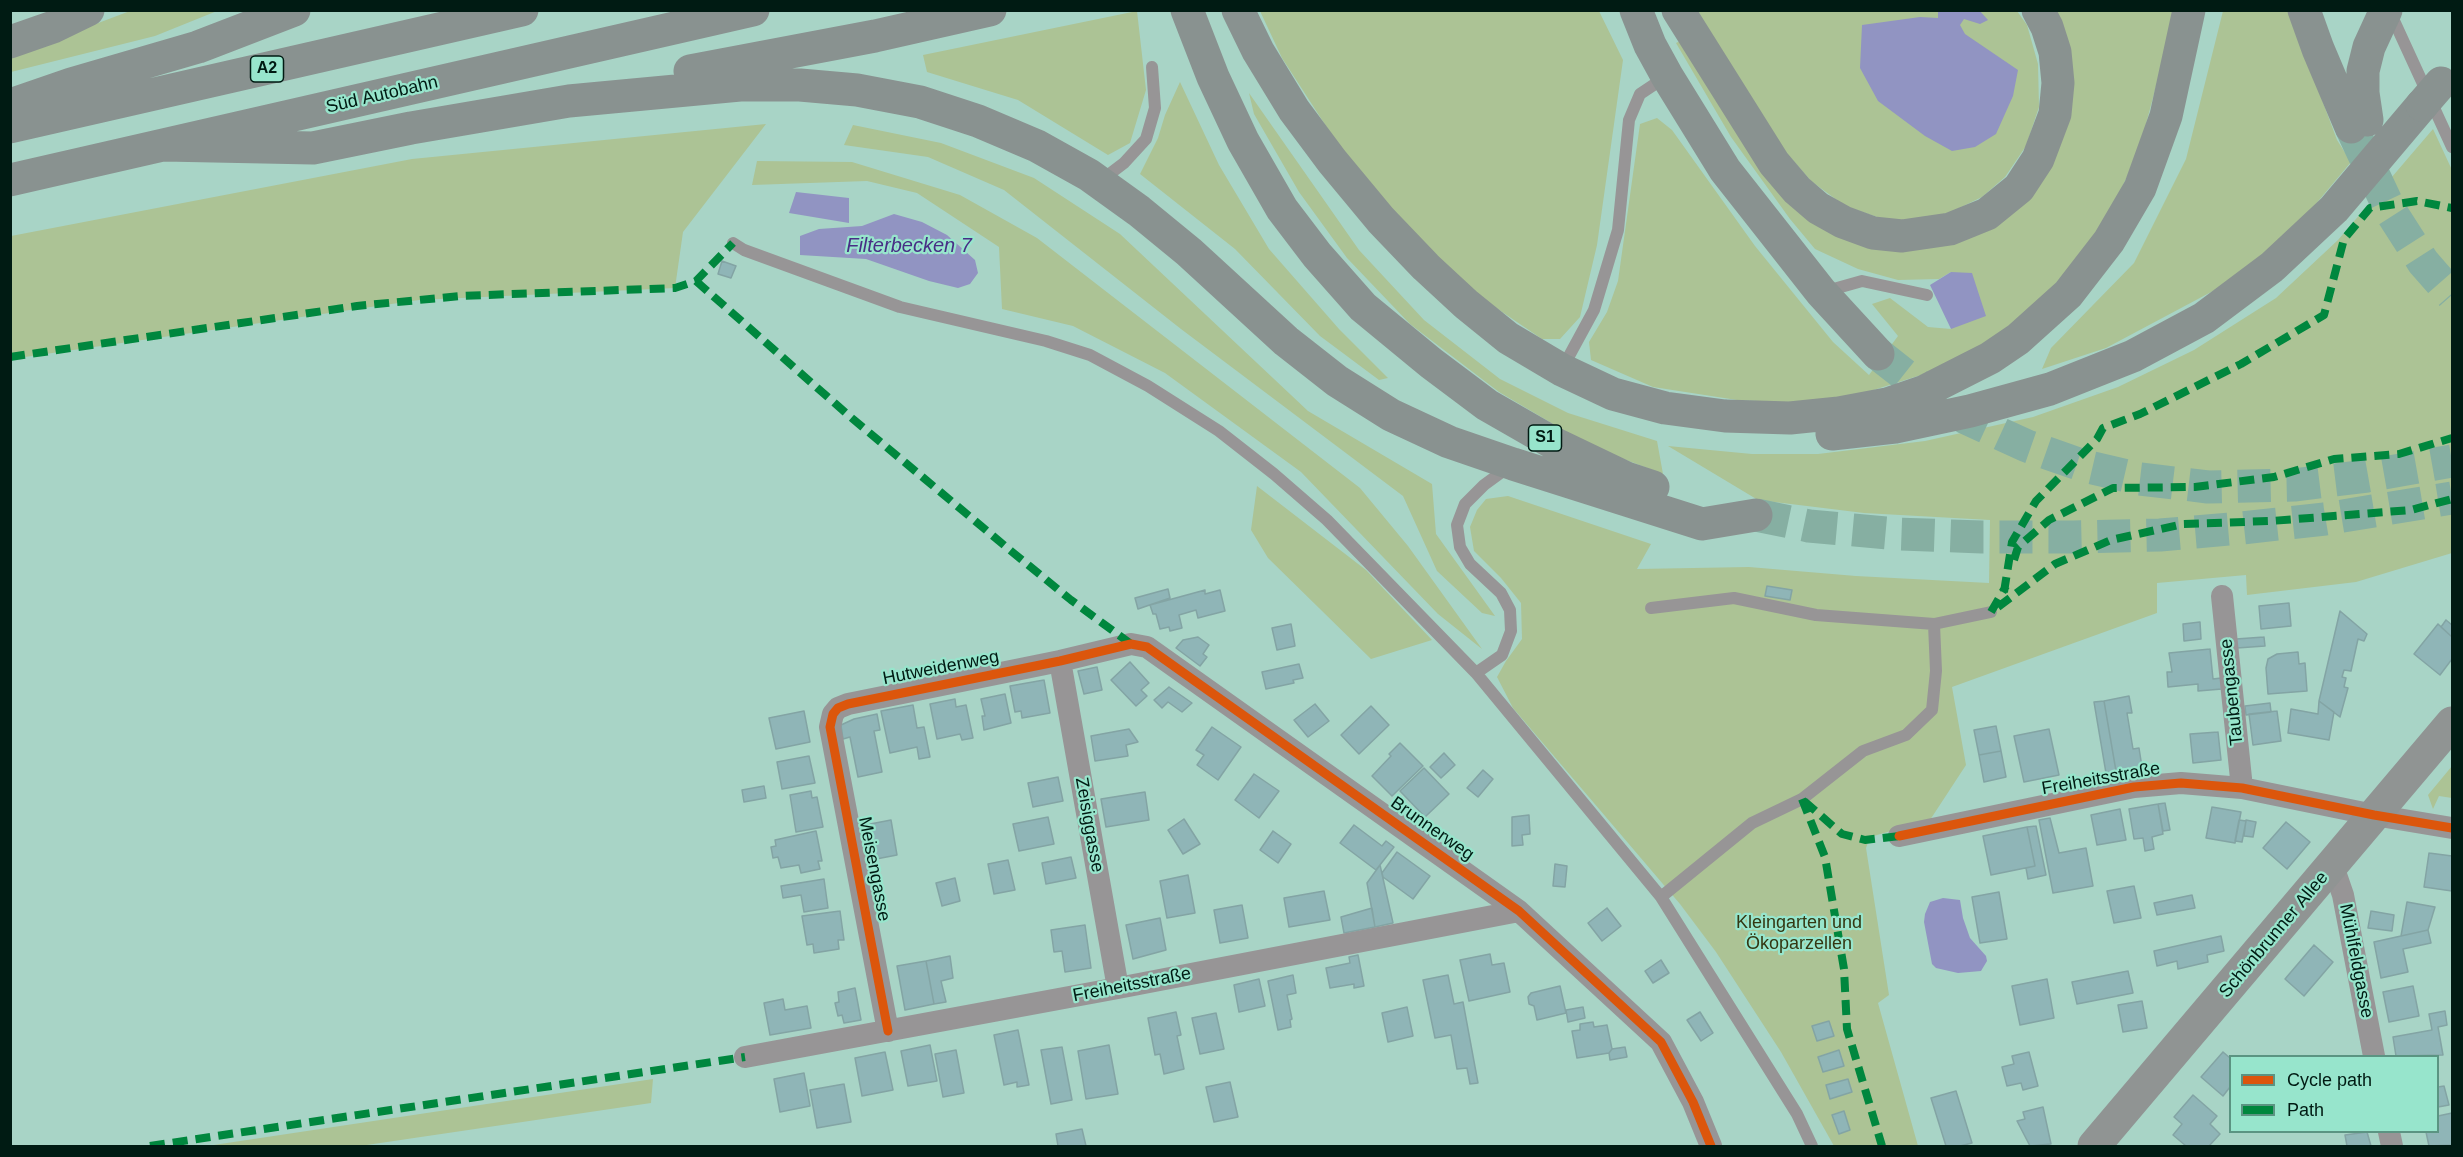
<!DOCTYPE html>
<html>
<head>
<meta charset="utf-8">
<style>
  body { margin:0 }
  #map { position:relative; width:2463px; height:1157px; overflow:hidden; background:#a8d4c6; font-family:Helvetica,sans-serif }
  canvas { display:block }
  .frame { position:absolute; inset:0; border:12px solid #001b13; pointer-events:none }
  .legend { position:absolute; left:2229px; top:1055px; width:210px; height:78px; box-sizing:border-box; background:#97e5cc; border:2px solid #5b9482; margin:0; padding:8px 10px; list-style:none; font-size:18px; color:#001b13 }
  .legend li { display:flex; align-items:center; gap:12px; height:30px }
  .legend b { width:30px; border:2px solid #5b9482 }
</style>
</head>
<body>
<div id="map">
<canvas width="2463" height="1157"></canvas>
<div class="frame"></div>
<ul class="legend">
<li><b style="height:8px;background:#dc560c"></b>Cycle path</li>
<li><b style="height:8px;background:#00873e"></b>Path</li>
</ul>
</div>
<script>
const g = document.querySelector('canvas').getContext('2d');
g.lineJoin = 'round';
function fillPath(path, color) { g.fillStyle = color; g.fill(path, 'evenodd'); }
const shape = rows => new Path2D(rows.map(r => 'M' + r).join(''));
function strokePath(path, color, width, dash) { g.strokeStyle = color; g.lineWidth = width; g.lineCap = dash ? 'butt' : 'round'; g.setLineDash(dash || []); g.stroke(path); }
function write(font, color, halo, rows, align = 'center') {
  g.font = font + ' Helvetica,sans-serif'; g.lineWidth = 4.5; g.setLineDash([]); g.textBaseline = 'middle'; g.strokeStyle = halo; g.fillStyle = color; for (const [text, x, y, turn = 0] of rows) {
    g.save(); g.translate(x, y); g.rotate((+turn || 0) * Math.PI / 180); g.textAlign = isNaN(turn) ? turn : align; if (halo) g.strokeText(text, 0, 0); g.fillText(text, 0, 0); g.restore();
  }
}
fillPath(shape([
  [130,11,217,11,155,36,11,72,11,56],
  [1137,11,1146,90,1130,143,1108,155,1018,100,927,72,923,55],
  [1260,11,1599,11,1623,60,1597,245,1580,317,1560,339,1542,339,1486,301,1404,227,1335,140,1282,58],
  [1698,11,2017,11,2027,25,2038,64,2039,107,2026,146,2005,177,1982,197,1951,212,1918,221,1883,219,1845,206,1811,181,1783,149,1732,73],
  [2053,11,2176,11,2138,154,2110,212,2080,255,2038,304,1993,338,1943,368,1861,394,1799,403,1737,400,1653,387,1591,360,1589,342,1607,312,1618,281,1640,124,1657,118,1672,130,1755,246,1833,342,1869,375,1898,336,1872,304,1890,298,1928,327,1951,329,1951,272,1939,279,1898,280,1858,269,1815,249,1790,219,1731,137,1676,43,1680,41,1782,192,1912,247,2045,171],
  [2223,11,2289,11,2337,140,2351,162,2294,230,2228,283,2106,348,2042,369,2051,348,2134,263,2186,159],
  [1180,82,1219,165,1269,249,1339,329,1388,378,1379,380,1320,336,1235,249,1140,174,1158,138,1165,115],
  [1249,93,1359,250,1424,320,1500,379,1568,413,1657,441,1663,474,1592,447,1499,392,1410,324,1347,258,1299,192,1254,114],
  [766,124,683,232,675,288,419,300,11,359,11,236,412,159],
  [853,125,941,143,1034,178,1120,234,1308,411,1432,484,1436,534,1495,616,1482,613,1437,571,1403,496,1181,329,1004,190,928,157,844,145],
  [2433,129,2452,170,2452,553,2356,582,2247,595,2246,575,2157,583,2157,613,1952,687,1966,765,1930,820,1870,837,1866,848,1889,995,1878,1003,1918,1146,1834,1146,1781,1052,1716,952,1680,904,1513,708,1497,677,1506,661,1522,639,1521,603,1501,578,1474,551,1470,527,1477,510,1486,499,1508,496,1651,544,1637,569,1749,567,1856,576,1989,583,1990,520,1864,513,1758,500,1668,446,1752,454,1818,454,1925,441,2033,417,2118,387,2194,350,2276,298,2338,240],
  [757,161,852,162,960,195,1037,238,1360,488,1408,546,1482,649,1438,614,1301,472,1165,373,1073,326,1002,309,999,247,917,193,867,181,752,185],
  [1257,486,1366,570,1432,640,1371,659,1268,558,1251,530],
  [2452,766,2452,798,2439,796,2433,809,2428,795],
  [653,1079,651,1103,360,1146,207,1146]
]), '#acc395');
fillPath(shape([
  [1979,10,1988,20,1980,24,1964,19,1960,25,1965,34,2018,70,2013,96,1996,134,1975,147,1952,151,1925,136,1878,101,1860,68,1862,25,1920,17,1938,18,1938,11],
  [796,192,849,198,849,223,789,213],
  [894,214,922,222,947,235,975,260,978,273,970,284,958,288,929,281,866,259,800,255,800,236,819,229,862,226],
  [1951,272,1972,273,1986,316,1951,329,1930,285],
  [1943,898,1960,900,1963,918,1970,938,1986,956,1987,961,1981,971,1958,973,1936,968,1932,964,1924,922,1925,914,1930,902]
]), '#9194c2');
const building = shape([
  [722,261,736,266,731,278,718,274,722,261],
  [1767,586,1792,590,1790,600,1765,596,1767,586],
  [1168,589,1170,598,1138,609,1135,598,1168,589],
  [1205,590,1205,594,1220,590,1225,611,1198,618,1196,610,1179,615,1182,628,1170,631,1169,627,1160,629,1156,614,1153,614,1150,605,1205,590],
  [2289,603,2291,626,2261,629,2259,606,2289,603],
  [2340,611,2367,634,2364,641,2358,639,2351,671,2344,670,2342,677,2346,678,2344,687,2348,688,2340,717,2319,701,2340,611],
  [2446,620,2452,625,2452,637,2441,627,2446,620],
  [2200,622,2201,639,2184,641,2183,624,2200,622],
  [1291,624,1295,646,1277,650,1272,628,1291,624],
  [2438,624,2452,637,2452,659,2440,675,2414,654,2438,624],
  [1198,637,1209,645,1203,654,1207,657,1200,666,1176,648,1183,640,1198,637],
  [2264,637,2265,646,2237,648,2236,639,2264,637],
  [2210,649,2213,679,2221,678,2222,689,2198,691,2198,684,2168,687,2167,672,2172,672,2169,653,2210,649],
  [2298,652,2299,664,2305,663,2307,691,2268,694,2266,668,2268,659,2277,654,2298,652],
  [1130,662,1149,683,1141,690,1147,696,1136,706,1111,680,1130,662],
  [1299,664,1303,678,1293,680,1294,683,1266,689,1262,672,1299,664],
  [1097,667,1102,690,1084,694,1078,671,1097,667],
  [1044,680,1050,713,1022,718,1021,711,1015,712,1010,686,1044,680],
  [1169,687,1192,703,1182,712,1168,702,1162,708,1154,700,1169,687],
  [1005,694,1011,723,984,730,982,716,985,716,981,699,1005,694],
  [2129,696,2132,713,2127,713,2133,749,2139,748,2142,767,2116,771,2104,701,2129,696],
  [955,699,956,707,966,705,973,738,962,740,960,734,937,739,930,704,955,699],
  [2104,701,2116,771,2106,773,2094,702,2104,701],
  [2319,701,2334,712,2329,740,2288,733,2291,709,2318,714,2319,701],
  [2270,703,2271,712,2246,715,2245,706,2270,703],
  [1315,704,1329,721,1308,737,1294,720,1315,704],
  [913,705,917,728,924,727,930,757,919,759,917,747,890,753,881,711,913,705],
  [1371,706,1389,725,1359,754,1341,735,1371,706],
  [804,711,810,742,776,749,769,718,804,711],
  [2277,711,2281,741,2253,745,2249,714,2277,711],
  [877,714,880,730,874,731,882,772,858,777,850,737,843,739,841,725,854,719,877,714],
  [1996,726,2001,751,1979,755,1974,730,1996,726],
  [1212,727,1241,747,1218,780,1197,765,1204,755,1196,750,1212,727],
  [1129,729,1138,742,1126,745,1128,756,1095,761,1091,736,1129,729],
  [2049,729,2059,775,2024,782,2014,736,2049,729],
  [2218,732,2221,760,2193,763,2190,734,2218,732],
  [1400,743,1423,766,1392,796,1372,776,1391,756,1389,754,1400,743],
  [2001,751,2006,777,1984,782,1979,755,2001,751],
  [1444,753,1455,765,1441,778,1430,767,1444,753],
  [809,756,815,783,782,789,777,762,809,756],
  [1424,768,1449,794,1425,817,1400,791,1424,768],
  [1483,770,1493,779,1478,797,1467,788,1483,770],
  [1254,774,1279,791,1259,818,1235,800,1254,774],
  [1058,777,1063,801,1033,807,1028,783,1058,777],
  [764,786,766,798,744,802,742,790,764,786],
  [811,791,812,798,817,797,823,827,796,832,790,795,811,791],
  [1145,792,1149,820,1106,827,1101,799,1145,792],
  [2165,803,2170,830,2163,831,2158,804,2165,803],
  [2158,804,2163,834,2152,837,2154,849,2145,851,2143,838,2134,839,2129,809,2158,804],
  [2212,807,2241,812,2235,843,2206,838,2212,807],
  [2120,809,2126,840,2097,845,2091,815,2120,809],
  [1529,815,1530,834,1522,835,1523,845,1512,846,1512,817,1529,815],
  [1048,817,1054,844,1019,851,1013,824,1048,817],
  [2050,818,2059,853,2086,848,2093,886,2053,893,2039,820,2050,818],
  [1184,819,1200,844,1183,854,1168,830,1184,819],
  [891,820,897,855,871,860,865,825,891,820],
  [2239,820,2246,821,2242,842,2235,841,2239,820],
  [2246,820,2256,822,2253,837,2244,836,2246,820],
  [2286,822,2310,842,2287,869,2263,848,2286,822],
  [1354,825,1382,846,1386,841,1394,847,1376,870,1340,843,1354,825],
  [2036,826,2046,875,2028,879,2026,868,2035,866,2027,827,2036,826],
  [2027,827,2035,866,1991,875,1983,836,2027,827],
  [816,831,822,861,818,861,820,869,801,873,799,865,781,868,778,857,773,858,771,847,776,846,775,840,816,831],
  [1273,831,1291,844,1278,863,1260,850,1273,831],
  [1397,852,1430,876,1413,899,1383,877,1382,873,1397,852],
  [2429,853,2452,856,2452,891,2424,887,2429,853],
  [1071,857,1076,878,1046,884,1042,863,1071,857],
  [1008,860,1015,890,994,894,988,864,1008,860],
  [1555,864,1567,866,1565,887,1553,886,1555,864],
  [1380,865,1393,923,1375,927,1367,883,1380,865],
  [1188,875,1195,913,1167,918,1160,881,1188,875],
  [955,878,960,901,942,906,936,883,955,878],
  [824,879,828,908,804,912,801,895,783,898,781,886,824,879],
  [2134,886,2141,918,2114,923,2107,891,2134,886],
  [1324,891,1330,920,1289,927,1284,898,1324,891],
  [1999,892,2007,939,1980,943,1972,897,1999,892],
  [2192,895,2195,908,2157,915,2154,903,2192,895],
  [2407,902,2435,907,2428,930,2401,936,2407,902],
  [1242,905,1248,938,1220,943,1214,910,1242,905],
  [1372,908,1375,927,1344,933,1341,917,1372,908],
  [1607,908,1621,926,1602,941,1588,923,1607,908],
  [840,911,844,940,838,940,839,949,814,953,813,944,807,945,802,916,840,911],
  [2371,911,2394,915,2392,931,2368,928,2371,911],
  [1160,918,1166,950,1133,959,1126,925,1160,918],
  [1085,925,1091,968,1065,972,1062,951,1054,952,1051,930,1085,925],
  [2428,930,2431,943,2403,949,2408,972,2381,978,2374,942,2428,930],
  [2221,936,2224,951,2207,955,2208,962,2178,969,2177,961,2157,966,2154,951,2221,936],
  [2314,945,2333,962,2304,996,2285,979,2314,945],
  [1490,954,1492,965,1504,963,1510,992,1469,1001,1460,960,1490,954],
  [1358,955,1364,986,1354,988,1354,984,1330,988,1326,968,1350,963,1349,957,1358,955],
  [950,956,953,978,941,981,946,1002,934,1004,926,961,950,956],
  [1661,960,1669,973,1653,983,1645,971,1661,960],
  [926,961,934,1004,905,1010,897,966,926,961],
  [2128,971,2133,993,2077,1004,2072,982,2128,971],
  [1293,975,1296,993,1287,995,1292,1019,1290,1020,1291,1027,1278,1030,1268,981,1293,975],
  [1448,975,1454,1004,1463,1002,1478,1083,1470,1084,1467,1068,1457,1069,1451,1035,1435,1038,1423,980,1448,975],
  [1259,979,1265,1006,1239,1012,1234,985,1259,979],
  [2047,979,2054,1018,2020,1025,2012,986,2047,979],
  [1560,986,1566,1013,1537,1020,1534,1006,1529,1004,1528,997,1531,993,1560,986],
  [2413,986,2419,1016,2389,1022,2383,992,2413,986],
  [855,988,861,1020,844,1023,842,1015,838,1016,835,1003,839,1002,838,992,855,988],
  [783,999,785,1010,807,1006,811,1028,770,1035,764,1003,783,999],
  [2142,1001,2147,1028,2123,1032,2118,1005,2142,1001],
  [1407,1007,1413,1036,1388,1042,1382,1013,1407,1007],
  [1583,1007,1585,1018,1568,1022,1566,1010,1583,1007],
  [2445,1011,2447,1025,2438,1027,2443,1055,2396,1056,2393,1037,2432,1030,2429,1014,2445,1011],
  [1176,1012,1181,1035,1177,1036,1184,1069,1164,1074,1160,1054,1155,1055,1148,1018,1176,1012],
  [1700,1012,1713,1033,1701,1041,1687,1020,1700,1012],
  [1216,1013,1224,1049,1200,1054,1192,1018,1216,1013],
  [1829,1021,1834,1036,1817,1041,1812,1026,1829,1021],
  [1593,1022,1594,1027,1607,1025,1612,1049,1609,1053,1577,1058,1572,1031,1580,1030,1580,1024,1593,1022],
  [1018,1030,1029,1085,1017,1087,1017,1082,1004,1085,994,1035,1018,1030],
  [930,1045,937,1081,908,1086,901,1051,930,1045],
  [1109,1045,1118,1094,1086,1099,1078,1051,1109,1045],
  [1062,1047,1072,1100,1051,1104,1041,1050,1062,1047],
  [1625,1047,1627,1057,1610,1060,1609,1053,1612,1049,1625,1047],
  [956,1050,964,1093,943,1097,935,1054,956,1050],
  [1839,1050,1844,1066,1823,1072,1818,1057,1839,1050],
  [885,1052,893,1090,862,1096,855,1058,885,1052],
  [2029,1052,2038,1086,2023,1090,2021,1083,2007,1086,2002,1067,2014,1064,2012,1056,2029,1052],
  [2223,1052,2230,1058,2230,1087,2223,1096,2201,1077,2223,1052],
  [804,1073,810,1106,780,1112,774,1079,804,1073],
  [1848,1079,1852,1092,1830,1099,1826,1085,1848,1079],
  [1230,1082,1238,1117,1214,1122,1206,1087,1230,1082],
  [844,1084,851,1122,817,1128,810,1090,844,1084],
  [2444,1086,2449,1105,2438,1107,2438,1087,2444,1086],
  [1956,1091,1972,1143,1960,1146,1946,1146,1931,1098,1956,1091],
  [2193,1095,2217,1116,2210,1124,2220,1134,2209,1146,2186,1146,2173,1135,2182,1124,2174,1117,2193,1095],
  [2043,1107,2051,1144,2030,1146,2017,1121,2025,1119,2023,1112,2043,1107],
  [1844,1111,1850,1130,1839,1134,1832,1115,1844,1111],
  [2452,1113,2452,1145,2429,1146,2426,1132,2438,1132,2438,1116,2452,1113],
  [1082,1129,1086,1146,1058,1146,1056,1134,1082,1129],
  [2367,1132,2371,1146,2347,1146,2345,1135,2367,1132]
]);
fillPath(building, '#8fb5b7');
strokePath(building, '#83a4a4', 1.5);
strokePath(shape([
  [2351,127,2391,212,2423,262,2452,295],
  [1878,354,1920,387,1966,418,2027,446,2084,466,2140,479,2208,487,2294,485,2367,476,2452,461],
  [1756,515,1809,526,1898,534,1982,537,2074,537,2160,535,2242,528,2325,519,2452,498]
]), '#86afa2', 33, [33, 16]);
strokePath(shape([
  [2390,12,2452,147],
  [1099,182,1124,163,1146,139,1155,108,1152,67],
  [733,243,744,250,900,307,1046,341,1090,355,1148,386,1219,431,1274,474,1327,520,1476,673,1661,897,1797,1114,1812,1146],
  [1823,292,1862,281,1927,295],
  [1562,369,1594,310,1618,230,1629,120,1640,94,1667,76],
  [1651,608,1734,598,1816,615,1934,624,1936,671,1932,710,1906,735,1863,751,1802,799,1752,823,1661,897],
  [1934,624,1991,612],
  [1476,673,1502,655,1511,631,1510,610,1501,593,1470,564,1460,547,1457,525,1465,504,1484,485,1510,466]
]), '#979596', 12);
strokePath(shape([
  [2222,596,2242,788],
  [1060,661,1118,988],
  [1899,836,2134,787,2181,783,2242,788,2374,815,2452,828],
  [2333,866,2343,895,2374,1056],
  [888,1031,830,727,833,714,838,708,848,704,1060,661,1131,644,1147,647,1519,911,1661,1042,1693,1102,1711,1146],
  [745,1057,1118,988,1519,911],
  [2389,1132,2392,1146]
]), '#979596', 22);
strokePath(shape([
  [2094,1146,2452,723]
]), '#909493', 33);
strokePath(shape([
  [1187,10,1213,77,1243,141,1282,209,1317,255,1363,307,1431,363,1487,405,1555,444,1626,478,1653,487],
  [1238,10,1258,51,1294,110,1332,161,1381,220,1426,267,1466,304,1508,338,1562,370,1613,394,1665,408,1725,416,1790,418,1839,413,1887,404,1925,391,1990,358,2018,339,2068,294,2109,241,2140,188,2166,116,2189,10],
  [1636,10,1650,45,1667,76,1725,170,1821,292,1878,354],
  [1678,10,1774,163,1797,190,1818,208,1843,222,1873,233,1902,236,1950,229,1987,214,2019,188,2038,159,2055,114,2058,83,2055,52,2047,27,2038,10],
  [2304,10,2318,49,2351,127],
  [10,42,53,27,88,10],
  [690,71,875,36,990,10],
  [10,105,71,84,198,47,294,10],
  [2367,120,2363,93,2363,71,2369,47,2386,10],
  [10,127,522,10],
  [164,145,313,148,411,128,569,101,740,85,800,85,857,90,920,102,978,121,1037,146,1089,175,1139,211,1189,252,1286,341,1337,381,1391,415,1449,442,1513,464,1702,524,1756,515],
  [10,180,753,10],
  [1832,434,1895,427,1970,411,2050,389,2133,356,2204,318,2272,267,2334,209,2422,105]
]), '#899290', 33);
strokePath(shape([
  [2422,105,2441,83]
]), '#899290', 33);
strokePath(shape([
  [696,281,847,414,1011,551,1071,600,1131,644],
  [10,357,357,306,460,296,675,288,696,281,733,243],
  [2014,560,2018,547,2049,520,2113,488,2195,487,2274,477,2334,459,2399,454,2452,438],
  [2004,592,2012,542,2036,501,2097,439,2103,428,2140,414,2241,364,2324,315,2344,239,2370,208,2417,201,2452,208],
  [1998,607,2055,564,2111,540,2183,524,2271,521,2411,510,2452,499],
  [1991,612,2006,586],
  [1802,799,1825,857,1844,969,1847,1029,1882,1146],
  [1804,801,1842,834,1865,840,1899,836],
  [150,1146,745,1057]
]), '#00873e', 8, [15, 8]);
strokePath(shape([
  [1899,836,2134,787,2181,783,2242,788,2374,815,2452,828],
  [888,1031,830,727,833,714,838,708,848,704,1060,661,1131,644,1147,647,1519,911,1661,1042,1693,1102,1711,1146]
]), '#dc560c', 9);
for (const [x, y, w] of [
  [267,69,33],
  [1545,438,33]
]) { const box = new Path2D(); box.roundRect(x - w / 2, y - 13, w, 26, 4.5); g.fillStyle = '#97e5cc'; g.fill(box); strokePath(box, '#001b13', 1.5); }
write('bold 16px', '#001b13', null, [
  ["A2",267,69],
  ["S1",1545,438]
]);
write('18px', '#001b13', '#97e5cc', [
  ["Süd Autobahn",382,95,-13],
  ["Hutweidenweg",941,668,-11],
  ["Taubengasse",2232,692,-96],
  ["Freiheitsstraße",2101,779,-10],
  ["Zeisiggasse",1089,825,80],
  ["Brunnerweg",1432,829,35],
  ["Meisengasse",874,869,79],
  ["Schönbrunner Allee",2274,935,-50],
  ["Mühlfeldgasse",2356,961,79],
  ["Freiheitsstraße",1132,985,-11]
]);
write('18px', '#343712', '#97e5cc', [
  ["Kleingarten und",1799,923],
  ["Ökoparzellen",1799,944]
]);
write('italic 20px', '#482e85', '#97e5cc', [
  ["Filterbecken 7",909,246]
]);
</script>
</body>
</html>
